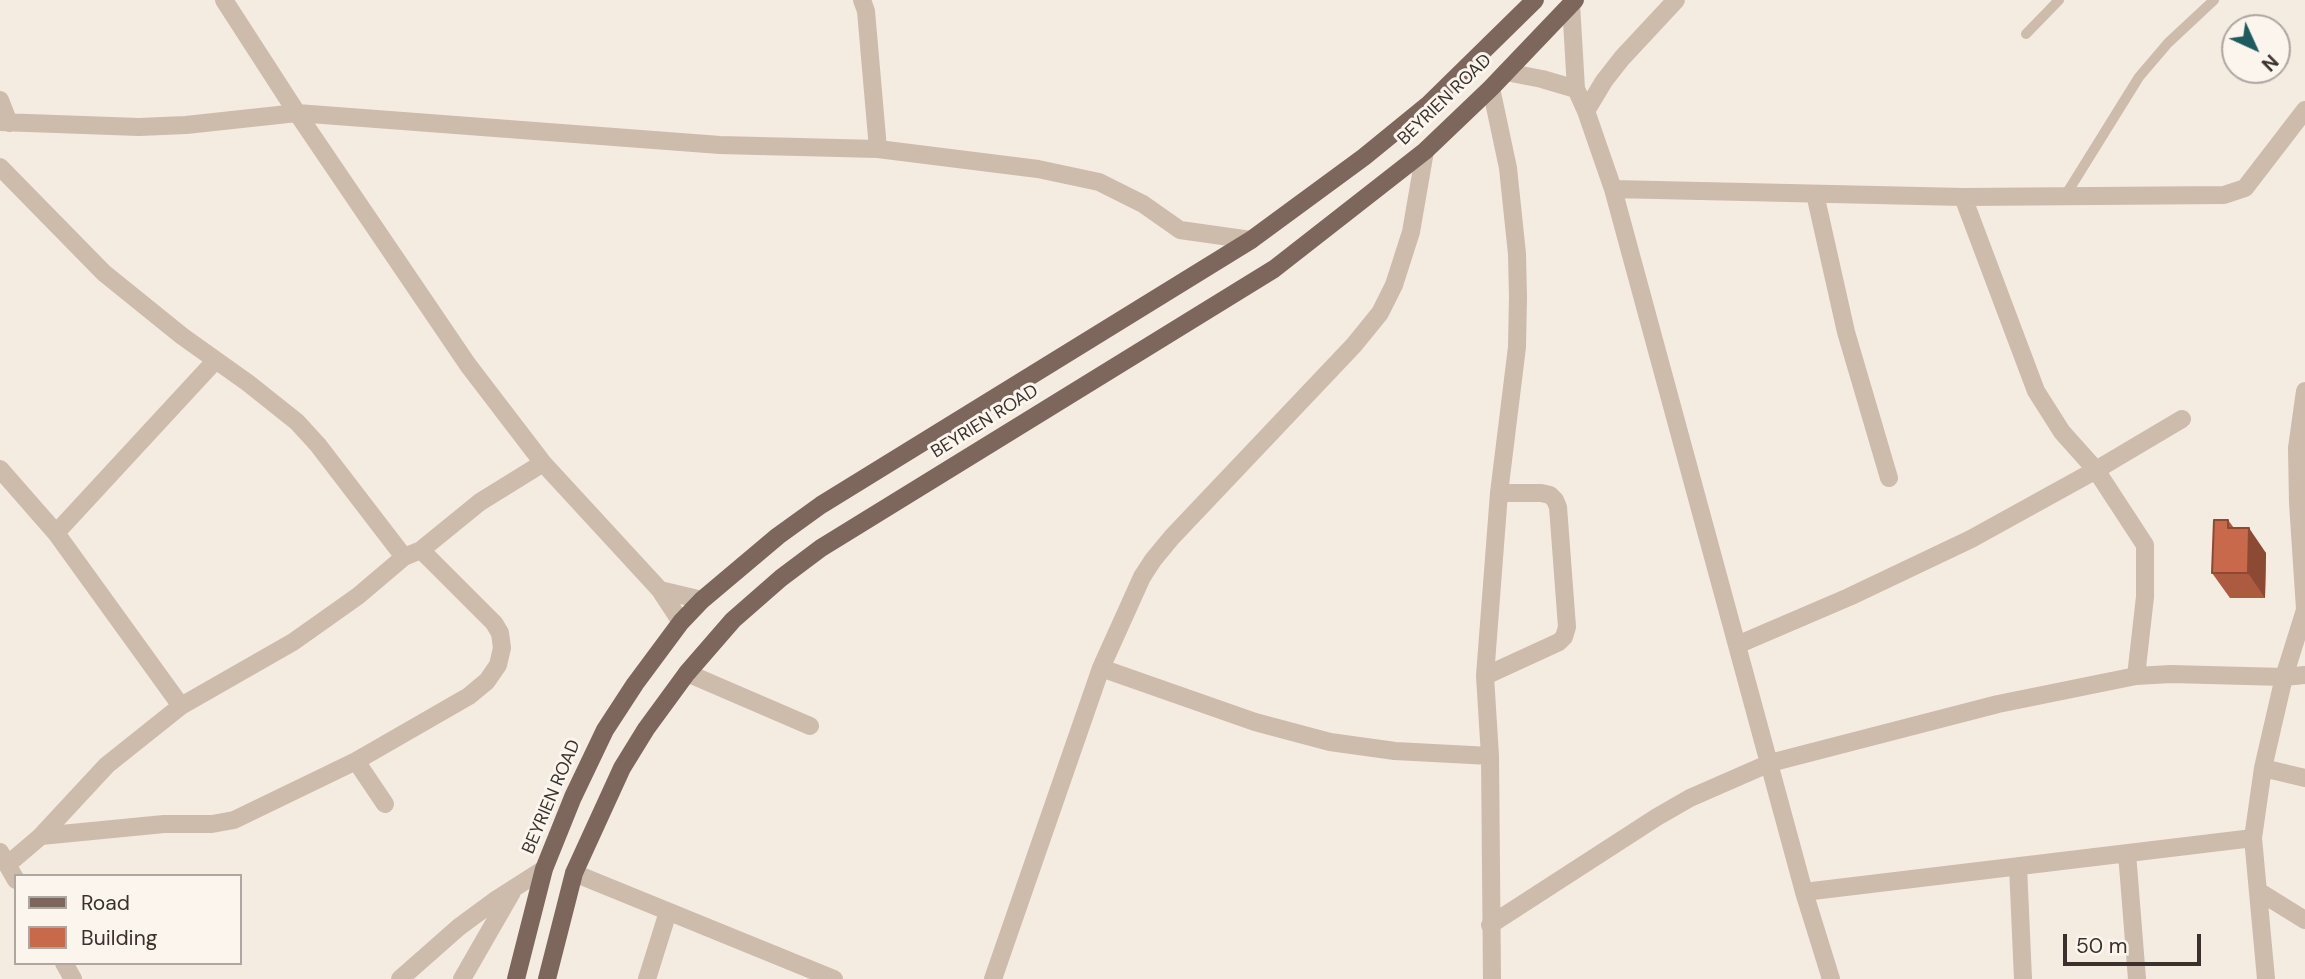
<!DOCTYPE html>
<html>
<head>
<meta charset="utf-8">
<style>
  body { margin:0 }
  #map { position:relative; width:2305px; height:979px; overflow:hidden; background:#f4ebe1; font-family:"DM Sans",sans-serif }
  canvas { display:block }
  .legend { position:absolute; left:14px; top:874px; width:228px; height:91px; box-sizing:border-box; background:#fbf5ee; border:2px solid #aea6a0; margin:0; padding:9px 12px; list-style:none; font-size:21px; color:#3b302b }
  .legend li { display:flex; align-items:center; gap:14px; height:35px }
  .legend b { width:35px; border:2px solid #aea6a0 }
  .north { position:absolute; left:2221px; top:14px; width:70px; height:70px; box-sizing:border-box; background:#fbf5ee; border:2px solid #aea6a0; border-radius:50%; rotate:135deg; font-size:19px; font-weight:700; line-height:28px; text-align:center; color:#3b302b }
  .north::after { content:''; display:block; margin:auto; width:24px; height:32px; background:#1f5a5e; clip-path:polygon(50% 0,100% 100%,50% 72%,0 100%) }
  .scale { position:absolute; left:2063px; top:934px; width:138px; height:32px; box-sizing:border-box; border:4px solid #3b302b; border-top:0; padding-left:9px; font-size:21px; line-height:24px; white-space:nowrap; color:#3b302b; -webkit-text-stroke:5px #fbf5ee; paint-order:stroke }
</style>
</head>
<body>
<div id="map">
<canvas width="2305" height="979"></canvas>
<ul class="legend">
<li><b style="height:9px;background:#7d675c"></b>Road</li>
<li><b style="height:19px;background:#c8694b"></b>Building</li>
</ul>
<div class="north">N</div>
<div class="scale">50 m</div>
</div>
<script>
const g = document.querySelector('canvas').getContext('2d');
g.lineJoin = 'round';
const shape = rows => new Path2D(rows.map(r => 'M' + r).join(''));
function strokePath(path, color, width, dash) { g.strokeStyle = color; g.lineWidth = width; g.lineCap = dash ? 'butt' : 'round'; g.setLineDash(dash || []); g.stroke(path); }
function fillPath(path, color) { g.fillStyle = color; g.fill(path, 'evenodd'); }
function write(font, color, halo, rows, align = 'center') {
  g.font = font + ' "DM Sans",sans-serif'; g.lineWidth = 6; g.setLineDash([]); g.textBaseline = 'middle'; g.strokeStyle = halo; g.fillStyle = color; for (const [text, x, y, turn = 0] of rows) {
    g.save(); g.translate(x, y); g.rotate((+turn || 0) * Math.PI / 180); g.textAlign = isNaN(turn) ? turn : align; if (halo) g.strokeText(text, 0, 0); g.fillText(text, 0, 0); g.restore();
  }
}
strokePath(shape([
  [2026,34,2059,0],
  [2065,196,2139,77,2168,43,2214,0]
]), '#cdbbac', 10);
strokePath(shape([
  [224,0,297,113,468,365,543,463,660,590,681,622],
  [862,0,866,11,878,149],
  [1571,4,1576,89,1586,111,1613,189,1804,892,1831,979],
  [1506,72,1542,79,1576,89],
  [1491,88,1508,168,1517,254,1518,297,1517,347,1499,493,1485,676,1490,756,1492,979],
  [0,100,9,123],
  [1586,111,1604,81,1622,58,1676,0],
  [0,122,139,127,186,125,297,113,720,145,878,149,1038,169,1099,182,1143,204,1180,230,1251,240],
  [0,167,104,273,182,336,248,383,297,422,318,445,404,557,421,550,480,502,543,463],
  [1613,189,1963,197,2224,195,2245,188,2305,110],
  [1815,194,1846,332,1889,478],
  [1963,197,2036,391,2062,432,2096,470,2145,545,2145,597,2136,676],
  [2305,391,2297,448,2298,503,2305,609],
  [0,469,56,533,181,706],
  [56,533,215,361],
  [660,590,702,600],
  [1737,645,1849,597,1971,539,2096,470,2182,419],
  [1101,668,1255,722,1330,742,1395,751,1490,756],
  [687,673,810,726],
  [1485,676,1559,642,1564,637,1567,627,1558,507,1555,500,1550,495,1541,493,1499,493],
  [356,761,385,804],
  [2263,768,2305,778],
  [41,836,164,824,212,824,234,820,356,761,469,696,487,681,498,665,502,648,500,633,494,623,421,550],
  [0,852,16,880],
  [2127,853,2137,979],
  [7,865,41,836,107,765,181,706,293,642,358,596,404,557],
  [2018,866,2023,979],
  [574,873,834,979],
  [2258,891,2305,920],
  [1804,892,2253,838],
  [1490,925,1657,817,1690,798,1770,763,1998,704,2136,676,2171,674,2284,677,2305,675],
  [64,963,73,979],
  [400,979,459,927,497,899,544,869],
  [462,979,512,892],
  [647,979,668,912],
  [993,979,1101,668,1142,577,1153,560,1172,537,1354,345,1380,313,1394,285,1411,232,1425,151],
  [2266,979,2253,838,2263,768,2284,677,2305,610]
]), '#cdbbac', 18);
strokePath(shape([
  [516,979,544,869,573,797,605,730,635,684,681,622,702,600,778,536,821,505,1251,240,1364,157,1429,104,1535,0],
  [547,979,574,873,622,768,646,729,687,673,733,620,781,578,821,548,1274,269,1425,151,1491,88,1575,0]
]), '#7d675c', 18);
fillPath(shape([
  [2228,520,2234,528,2266,553,2265,598,2230,598,2212,573]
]), '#ac5a40');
fillPath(shape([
  [2249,528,2266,553,2265,598,2248,573]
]), '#8c4a34');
const building = shape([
  [2214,520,2228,520,2228,528,2249,528,2248,573,2212,573,2214,520]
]);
fillPath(building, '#c8694b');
strokePath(building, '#8c4a34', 2);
write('18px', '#3b302b', '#fbf5ee', [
  ["BEYRIEN ROAD",1445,100,-44],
  ["BEYRIEN ROAD",985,422,-32],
  ["BEYRIEN ROAD",552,797,-67]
]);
</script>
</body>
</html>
